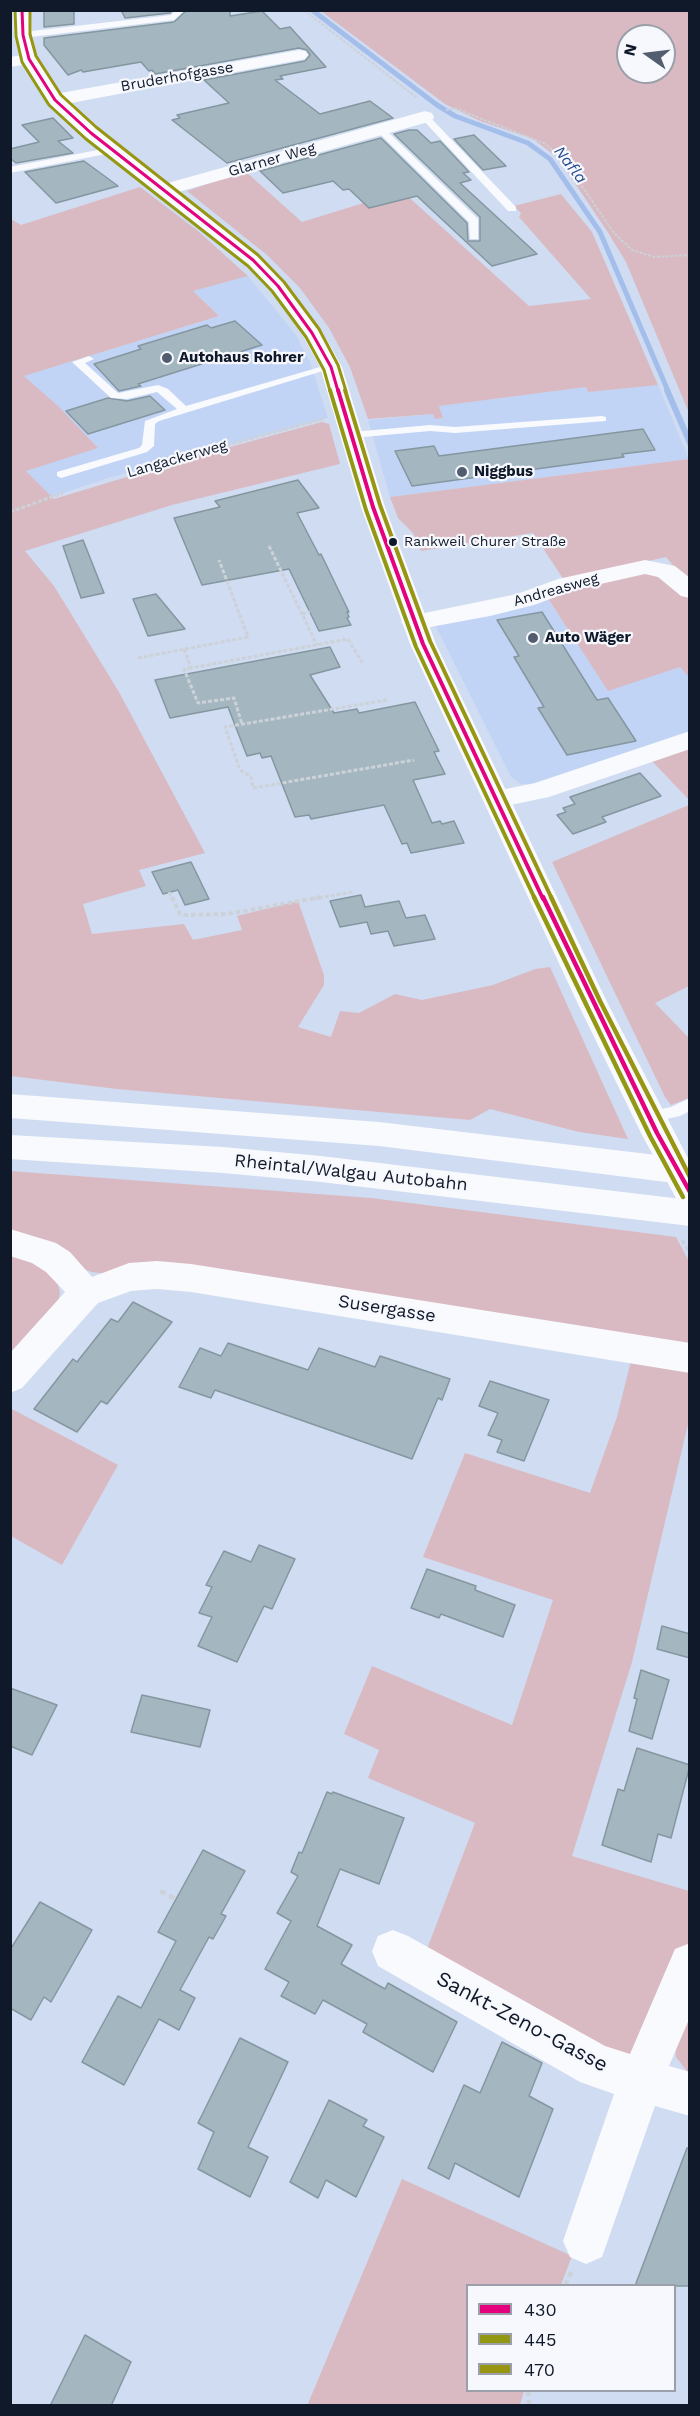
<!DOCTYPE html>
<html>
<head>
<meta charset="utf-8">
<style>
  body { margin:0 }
  #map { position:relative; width:700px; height:2416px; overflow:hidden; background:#d0dcf1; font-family:"Work Sans",sans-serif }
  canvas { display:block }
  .frame { position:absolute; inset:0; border:12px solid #10192a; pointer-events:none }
  .legend { position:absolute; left:466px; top:2284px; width:210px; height:108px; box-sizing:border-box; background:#f6f8fd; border:2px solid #9a9fa9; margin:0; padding:8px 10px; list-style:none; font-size:18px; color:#10192a }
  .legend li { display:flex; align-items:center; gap:12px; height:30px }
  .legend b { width:30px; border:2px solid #9a9fa9 }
  .north { position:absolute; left:616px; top:24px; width:60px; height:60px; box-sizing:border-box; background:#f6f8fd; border:2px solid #9a9fa9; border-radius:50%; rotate:284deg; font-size:16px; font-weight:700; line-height:24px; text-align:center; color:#10192a }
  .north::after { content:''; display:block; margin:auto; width:21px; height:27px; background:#535d70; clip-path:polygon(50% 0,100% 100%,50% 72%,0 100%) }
</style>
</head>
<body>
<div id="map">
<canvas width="700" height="2416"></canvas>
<div class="frame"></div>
<ul class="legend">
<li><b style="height:8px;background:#e5007d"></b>430</li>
<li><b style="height:8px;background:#939813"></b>445</li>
<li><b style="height:8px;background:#979511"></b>470</li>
</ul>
<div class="north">N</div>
</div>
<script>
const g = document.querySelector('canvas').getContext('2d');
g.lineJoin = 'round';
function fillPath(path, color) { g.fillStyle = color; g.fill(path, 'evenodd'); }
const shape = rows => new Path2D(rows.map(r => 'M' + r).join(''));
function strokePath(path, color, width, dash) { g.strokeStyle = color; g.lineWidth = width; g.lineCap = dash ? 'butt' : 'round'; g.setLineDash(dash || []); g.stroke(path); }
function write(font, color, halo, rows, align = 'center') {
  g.font = font + ' "Work Sans",sans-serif'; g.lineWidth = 4.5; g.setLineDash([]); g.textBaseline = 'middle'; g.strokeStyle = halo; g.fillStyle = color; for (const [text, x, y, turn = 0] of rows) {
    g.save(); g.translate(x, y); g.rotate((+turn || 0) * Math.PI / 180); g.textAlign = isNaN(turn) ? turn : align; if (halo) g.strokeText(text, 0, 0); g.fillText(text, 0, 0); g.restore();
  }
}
fillPath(shape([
  [248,276,296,335,310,362,328,418,108,478,51,497,25,470,97,448,24,376,219,316,193,291],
  [658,385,689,459,390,497,368,420,433,414,436,419,443,418,438,406,586,387,588,391],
  [544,593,608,690,680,667,689,677,689,732,540,785,521,784,511,777,432,619]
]), '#c2d4f5');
fillPath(shape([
  [321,11,689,11,689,413,626,262,607,231,558,158,533,139,480,121,445,104],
  [628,36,664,36,664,72,628,72],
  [245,171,302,222,402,191,529,306,591,299,519,217,521,213,514,206,561,194,592,232,658,385,588,392,586,387,439,406,443,418,435,419,433,414,368,419,350,367,329,328,300,288,267,255,187,191],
  [140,187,198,231,248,276,193,291,219,316,24,376,59,407,98,448,26,471,54,499,193,457,322,422,329,424,340,464,172,505,25,551,54,586,119,692,205,853,139,870,146,886,83,904,92,934,184,924,193,940,242,930,237,916,298,901,324,975,324,985,298,1027,331,1037,340,1011,359,1013,395,994,422,1000,493,985,535,969,550,967,628,1139,579,1132,490,1109,470,1120,117,1089,11,1076,11,219,21,225],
  [689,459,689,584,666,557,564,580,533,533,421,551,413,533,398,518,390,497],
  [639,574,651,574,666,580,689,599,689,677,680,667,608,691,547,597,573,589],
  [689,746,689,800,651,760],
  [689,805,689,986,655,1003,689,1038,689,1098,671,1105,665,1097,552,862],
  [10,1171,371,1198,676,1237,689,1261,689,1348,91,1272,11,1234],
  [11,1250,34,1257,57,1281,60,1293,58,1304,11,1364],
  [631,1361,689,1370,689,1420,632,1662,572,1856,689,1891,689,1943,626,2063,424,1957,475,1823,368,1778,379,1750,344,1734,372,1666,512,1725,553,1600,423,1557,465,1453,590,1493,617,1417],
  [10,1408,118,1465,62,1565,11,1536],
  [689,1992,689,2074,676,2057,675,2045],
  [402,2179,572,2256,561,2285,468,2286,468,2390,524,2391,520,2405,307,2406]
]), '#d9bac2');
strokePath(shape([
  [312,10,437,105,455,116,528,143,550,159,600,232,668,391]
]), '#a4beec', 5);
strokePath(shape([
  [667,390,690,443]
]), '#a4beec', 6);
const building = shape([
  [44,10,74,10,74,24,44,27,44,10],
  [121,10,172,10,170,13,125,18,121,10],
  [187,10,230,10,230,16,262,11,280,29,290,27,326,67,280,76,283,79,275,80,320,114,370,101,393,118,227,163,172,120,180,118,177,115,229,103,204,80,305,61,310,55,307,50,299,48,155,74,152,70,149,71,141,62,83,72,81,70,68,75,44,45,44,38,174,22,187,10],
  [53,118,73,138,58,141,73,153,16,163,10,158,10,149,39,142,22,125,53,118],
  [409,130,417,130,431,143,440,141,469,172,463,173,471,180,460,183,537,254,492,266,417,196,369,208,349,189,343,190,333,181,283,193,260,171,381,138,467,223,468,241,480,241,480,217,394,134,409,130],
  [474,135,506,166,483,170,454,139,474,135],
  [84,161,118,186,56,203,25,172,84,161],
  [235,321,262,345,138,384,141,386,119,391,94,364,141,349,138,346,207,325,211,328,235,321],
  [150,396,165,410,88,434,66,411,108,398,127,401,150,396],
  [643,429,655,450,622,454,624,457,412,486,395,451,434,446,439,456,643,429],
  [298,480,319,508,297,513,319,555,321,554,349,612,347,612,349,617,347,618,351,625,319,631,289,569,202,585,174,518,220,507,215,501,298,480],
  [83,540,104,593,81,598,63,546,83,540],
  [156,594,185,629,148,636,133,599,156,594],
  [542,612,597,700,608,698,636,741,567,755,538,708,544,707,514,657,519,656,497,620,542,612],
  [330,647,340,667,310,675,334,713,357,709,359,713,415,702,439,751,434,752,445,774,413,780,432,823,440,821,442,824,454,821,464,843,411,853,407,843,402,844,384,805,311,819,309,815,295,817,271,756,262,758,260,753,247,756,228,707,170,718,155,680,330,647],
  [640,773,661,796,602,817,606,822,573,834,557,815,566,812,563,808,575,804,570,797,640,773],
  [191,862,209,899,185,905,178,890,163,894,152,872,191,862],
  [361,895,365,907,399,901,406,918,425,915,435,939,394,946,388,931,371,934,367,922,340,927,330,901,361,895],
  [133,1302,172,1322,107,1404,101,1401,77,1432,34,1409,73,1359,77,1362,111,1319,118,1322,133,1302],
  [228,1343,308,1370,319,1348,375,1367,380,1356,450,1379,442,1400,438,1398,412,1459,215,1390,211,1398,179,1387,200,1348,221,1356,228,1343],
  [490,1381,549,1400,524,1461,497,1452,502,1440,488,1435,498,1413,479,1406,490,1381],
  [259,1545,295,1559,272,1609,264,1606,237,1662,198,1646,212,1617,199,1613,212,1587,206,1585,224,1551,251,1562,259,1545],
  [427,1569,476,1586,475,1590,515,1605,503,1637,441,1614,439,1618,411,1608,427,1569],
  [662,1626,690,1634,690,1658,657,1649,662,1626],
  [641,1670,669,1680,652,1739,629,1731,637,1699,634,1698,641,1670],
  [10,1688,57,1705,32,1755,10,1746,10,1688],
  [142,1695,210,1710,200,1747,131,1732,142,1695],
  [637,1748,690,1765,671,1838,658,1834,651,1862,602,1845,618,1789,624,1791,637,1748],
  [327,1792,332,1794,333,1792,404,1818,379,1884,340,1869,317,1926,352,1945,341,1964,385,1989,388,1983,457,2022,433,2072,363,2032,367,2024,323,2000,315,2014,281,1996,289,1982,265,1969,291,1921,277,1913,298,1876,291,1872,299,1852,302,1853,327,1792],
  [203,1850,245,1871,221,1914,226,1916,213,1939,209,1937,180,1990,195,1998,179,2030,159,2019,124,2085,82,2062,118,1996,141,2008,176,1941,158,1932,203,1850],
  [40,1902,92,1930,51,2002,44,1997,31,2020,10,2008,10,1950,40,1902],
  [240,2038,288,2062,248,2147,268,2157,250,2197,198,2169,214,2132,198,2123,240,2038],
  [502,2042,542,2063,529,2096,553,2109,519,2197,455,2163,449,2179,428,2168,464,2085,480,2093,502,2042],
  [329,2100,367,2120,363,2126,384,2137,356,2197,326,2180,318,2198,290,2182,329,2100],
  [687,2148,690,2148,690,2286,635,2286,687,2148],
  [85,2335,131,2362,111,2406,50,2406,85,2335]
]);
fillPath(building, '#a4b7c1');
strokePath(building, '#8497a1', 1.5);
strokePath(shape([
  [304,10,417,98],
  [446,110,454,108,546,144,573,173,614,233,632,250,654,257,690,255]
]), '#cdd1d8', 2, [3, 1.5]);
strokePath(shape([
  [157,464,323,419],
  [10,512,63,493],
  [269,546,317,645],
  [302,614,310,612],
  [184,649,191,668,348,639,363,664],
  [138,658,248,637,219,560],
  [191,668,184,669,198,703,234,698,242,724],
  [387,700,225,727,240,770,251,777,253,788,414,760],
  [169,892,172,899],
  [313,899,352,892]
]), '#cdd1d8', 3, [4, 2]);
strokePath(shape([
  [172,897,180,914,184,915,228,914,321,897],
  [682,1240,690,1252]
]), '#cdd1d8', 4, [4.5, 3]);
strokePath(shape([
  [160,1891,176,1899],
  [565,2286,571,2272],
  [528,2390,529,2406]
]), '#cdd1d8', 4.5, [6, 4]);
fillPath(shape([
  [176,10,185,10,174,20,23,38,19,35,23,32,171,15,176,10],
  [422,115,428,115,516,207,516,211,508,211,422,119,422,115],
  [377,127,383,127,478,219,478,239,470,239,469,222,377,131,377,127],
  [113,147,118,150,116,152,10,173,10,167,113,147],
  [89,356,94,359,85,363,118,393,158,385,168,389,186,406,327,365,331,364,336,367,159,421,155,424,154,446,147,452,61,478,57,476,57,472,139,448,142,445,145,421,177,409,157,392,127,399,111,398,72,362,89,356],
  [602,416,606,417,606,421,455,433,430,431,352,438,346,435,352,432,430,425,455,427,602,416],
  [690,1098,690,1111,680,1116,649,1123,643,1121,641,1117,643,1113,671,1107,690,1098]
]), '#f8fafd');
fillPath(shape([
  [299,50,305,51,308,55,305,59,55,106,48,104,46,100,48,96,55,94,299,50],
  [29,54,35,55,38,59,35,63,10,67,10,57,29,54],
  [425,111,432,113,434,117,432,121,171,194,157,194,154,190,157,186,425,111],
  [645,560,675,566,690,578,690,598,681,596,658,577,645,574,574,590,534,605,490,616,414,630,405,627,401,622,405,617,517,594,558,579,645,560],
  [690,731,690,749,549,797,496,808,486,805,482,799,486,793,535,783,690,731],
  [10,1229,56,1243,70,1252,92,1277,129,1263,157,1261,191,1264,690,1343,690,1373,191,1292,157,1289,131,1291,98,1303,22,1388,10,1393,10,1353,65,1292,46,1272,32,1263,10,1256,10,1229],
  [393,1930,408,1936,605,2046,630,2054,675,1949,690,1943,690,2017,669,2066,690,2072,690,2116,655,2106,602,2257,586,2264,570,2257,563,2241,614,2094,580,2082,378,1966,372,1951,378,1936,393,1930]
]), '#f8fafd');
fillPath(shape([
  [13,10,31,10,32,35,38,59,62,97,98,129,260,256,285,282,323,333,342,367,385,507,436,644,608,1004,690,1162,690,1206,678,1202,641,1133,578,1004,410,644,361,507,320,367,302,334,271,290,246,264,84,137,48,104,20,59,14,35,13,10]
]), '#f8fafd');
fillPath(shape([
  [10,1094,379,1122,690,1159,690,1185,379,1146,10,1118,10,1094],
  [10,1135,223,1147,321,1156,690,1200,690,1226,321,1182,223,1173,10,1159,10,1135]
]), '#f8fafd');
strokePath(shape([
  [22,10,23,35,29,59,55,100,91,133,253,260,278,286,312,333,331,367,338,391]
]), '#e5007d', 3);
strokePath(shape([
  [338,390,373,507,423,644,543,899]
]), '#e5007d', 4);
strokePath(shape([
  [543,897,657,1133,690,1192]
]), '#e5007d', 4.5);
strokePath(shape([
  [15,10,16,36,22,62,49,105,86,139,248,266,272,291,306,337,324,370,330,391]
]), '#939813', 3);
strokePath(shape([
  [330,390,366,510,416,647,535,899]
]), '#939813', 4);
strokePath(shape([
  [534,897,650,1136,683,1197]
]), '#939813', 4.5);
strokePath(shape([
  [30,10,30,34,36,56,61,95,96,127,258,255,284,282,319,329,338,365,346,391]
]), '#979511', 3);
strokePath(shape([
  [345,390,380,505,430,641,552,899]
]), '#979511', 4);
strokePath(shape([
  [551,897,600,1001,690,1177]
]), '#979511', 4.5);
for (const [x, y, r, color] of [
  [167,358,6,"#535d70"],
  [462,472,6,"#535d70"],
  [393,542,5,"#10192a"],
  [533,638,6,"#535d70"]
]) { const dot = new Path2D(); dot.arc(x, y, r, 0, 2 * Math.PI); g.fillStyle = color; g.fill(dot); strokePath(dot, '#f6f8fd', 2); }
write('14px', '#10192a', '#f6f8fd', [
  ["Rankweil Churer Straße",404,542]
], 'left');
write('15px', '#10192a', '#f6f8fd', [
  ["Bruderhofgasse",177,77,-10],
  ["Glarner Weg",272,160,-16],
  ["Langackerweg",177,459,-16],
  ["Andreasweg",556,590,-16]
]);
write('bold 15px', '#10192a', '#f6f8fd', [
  ["Autohaus Rohrer",179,358],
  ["Niggbus",474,472],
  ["Auto Wäger",545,638]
], 'left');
write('italic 16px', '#284b8f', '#f6f8fd', [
  ["Nafla",570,165,52]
]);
write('18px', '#10192a', '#f6f8fd', [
  ["Rheintal/Walgau Autobahn",351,1173,6],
  ["Susergasse",387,1309,9]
]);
write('21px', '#10192a', '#f6f8fd', [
  ["Sankt-Zeno-Gasse",522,2022,28]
]);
</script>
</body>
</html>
